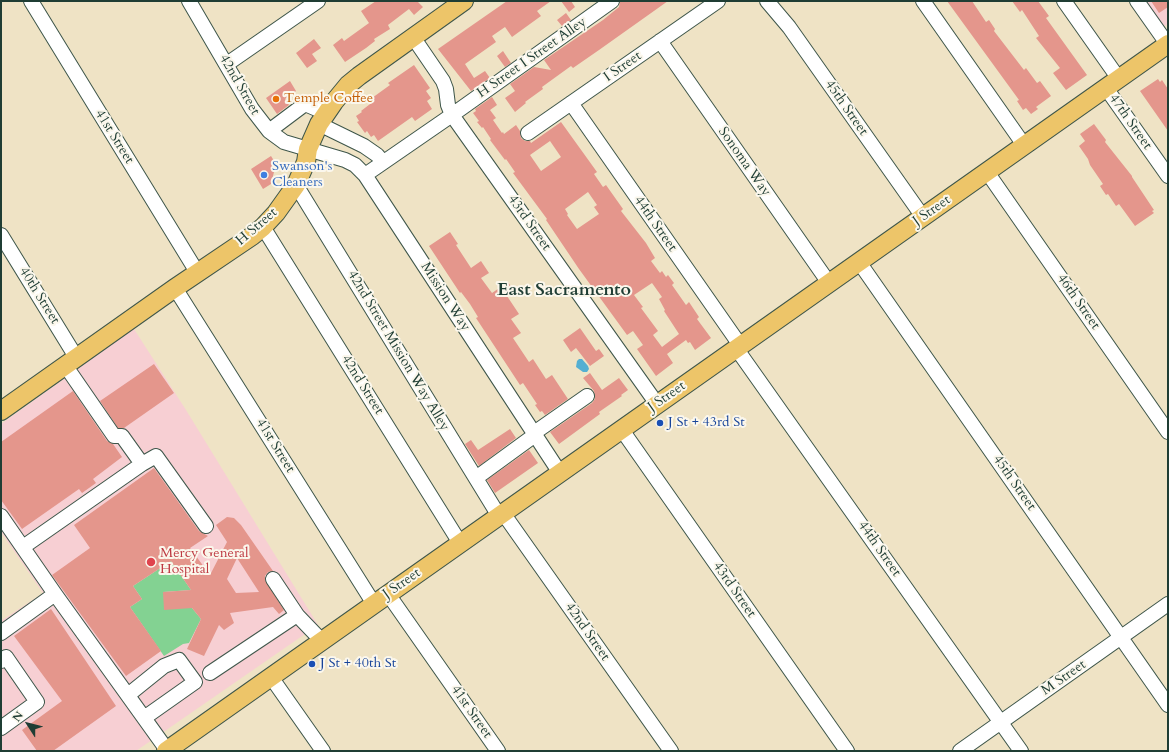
<!DOCTYPE html>
<html>
<head>
<meta charset="utf-8">
<style>
  body { margin:0 }
  #map { position:relative; width:1169px; height:752px; overflow:hidden; background:#efe3c5; font-family:Cardo,serif }
  canvas { display:block }
  .frame { position:absolute; inset:0; border:2px solid #1f3d34; pointer-events:none }
  .north { position:absolute; left:8px; top:704px; width:40px; height:40px; -webkit-text-stroke:3px #fbf7ec; paint-order:stroke; rotate:306deg; font-size:11px; font-weight:700; line-height:16px; text-align:center; color:#1f3d34 }
  .north::after { content:''; display:block; margin:auto; width:14px; height:18px; background:#1f3d34; clip-path:polygon(50% 0,100% 100%,50% 72%,0 100%) }
</style>
</head>
<body>
<div id="map">
<canvas width="1169" height="752"></canvas>
<div class="frame"></div>
<div class="north">N</div>
</div>
<script>
const g = document.querySelector('canvas').getContext('2d');
g.lineJoin = 'round';
function fillPath(path, color) { g.fillStyle = color; g.fill(path, 'evenodd'); }
const shape = rows => new Path2D(rows.map(r => 'M' + r).join(''));
function strokePath(path, color, width, dash) { g.strokeStyle = color; g.lineWidth = width; g.lineCap = dash ? 'butt' : 'round'; g.setLineDash(dash || []); g.stroke(path); }
function write(font, color, halo, rows, align = 'center') {
  g.font = font + ' Cardo,serif'; g.lineWidth = 4; g.setLineDash([]); g.textBaseline = 'middle'; g.strokeStyle = halo; g.fillStyle = color; for (const [text, x, y, turn = 0] of rows) {
    g.save(); g.translate(x, y); g.rotate((+turn || 0) * Math.PI / 180); g.textAlign = isNaN(turn) ? turn : align; if (halo) g.strokeText(text, 0, 0); g.fillText(text, 0, 0); g.restore();
  }
}
fillPath(shape([
  [1145,1,1168,1,1168,24,1163,27],
  [134,329,186,410,318,625,136,751,1,751,1,621,43,593,1,532,1,424]
]), '#f7cfd3');
fillPath(shape([
  [171,561,191,590,163,592,192,608,201,619,189,643,183,644,164,656,130,607,142,599,133,586]
]), '#83d292');
fillPath(shape([
  [579,359,582,359,588,366,589,369,587,372,583,372,576,367,577,361]
]), '#54afd2');
fillPath(shape([
  [376,1,419,1,418,2,423,7,414,15,409,9,388,25,390,29,374,39,375,41,366,48,345,62,333,45,342,38,344,41,369,23,361,11],
  [507,1,551,1,537,11,541,16,512,37,505,27,492,36,496,42,465,64,474,78,485,71,490,78,471,91,438,49],
  [561,1,571,1,575,7,569,12],
  [620,1,668,1,599,50,573,68,571,66,542,87,543,89,525,102,526,103,515,112,505,98,515,91,510,84,534,67,551,70,544,60,603,20,619,7],
  [947,1,972,1,986,22,989,20,995,29,994,31,1024,70,1026,68,1037,83,1040,81,1051,96,1036,107,1038,109,1031,114,1026,108,1023,110,1017,101,1019,100],
  [1012,1,1038,1,1049,16,1046,18,1087,75,1066,90,1053,73,1060,68,1036,38,1039,36,1022,10,1020,12],
  [1151,1,1168,1,1168,7,1159,13],
  [566,13,571,20,562,26,557,20],
  [314,39,321,48,312,54,317,61,307,68,296,53],
  [503,51,511,63,505,67,497,56],
  [414,65,430,88,426,91,431,98,427,101,432,109,415,121,412,117,378,141,374,135,371,137,367,131,365,133,357,122,359,121,356,116,362,112,361,111,374,101,372,98,390,85,388,83],
  [1158,79,1160,82,1162,80,1168,89,1168,131,1140,91],
  [290,81,296,91,285,99,289,105,277,114,266,98],
  [492,97,497,105,490,110,496,118,493,120,502,133,503,132,504,134,516,125,520,131,521,138,525,141,530,141,531,143,561,122,597,172,594,174,603,187,606,185,623,209,621,211,646,243,655,258,651,261,660,273,662,271,666,277,668,275,674,283,672,285,686,305,689,302,699,317,697,319,711,338,695,350,690,342,688,343,686,340,667,354,673,363,656,376,637,349,643,345,633,331,627,335,579,269,546,220,547,219,513,173,515,172,506,159,505,160,490,140,491,139,483,127,482,128,477,122,479,121,473,113,476,111,475,109],
  [550,141,561,157,541,171,530,155],
  [588,192,597,205,594,207,599,214,577,229,567,215,568,214,565,209],
  [652,283,662,297,659,299,665,310,664,311,679,334,662,347,653,335,658,331,641,308,643,307,634,295],
  [1094,124,1106,140,1105,142,1132,176,1132,177,1154,210,1152,211,1154,213,1135,226,1119,204,1116,206,1108,194,1106,195,1100,186,1103,184,1090,165,1088,159,1079,146,1085,141,1080,134],
  [271,156,276,164,271,184,263,189,251,169],
  [450,232,458,244,456,245,471,268,481,261,489,273,481,278,492,293,508,282,514,291,507,296,519,314,511,319,521,333,513,338,529,362,533,359,546,379,552,375,568,399,545,415,542,411,540,412,535,405,537,404,523,383,520,385,476,318,478,317,470,304,461,292,460,293,429,246],
  [580,328,596,351,599,349,604,356,590,366,576,348,571,352,563,340],
  [154,364,174,393,124,428,118,428,100,401],
  [590,373,602,390,619,378,628,390,621,395,622,396,599,412,600,414,559,444,550,432,592,403,595,399,594,391,583,378],
  [73,391,107,441,113,444,122,457,93,479,96,483,82,493,79,489,22,529,1,500,1,442],
  [510,429,516,438,479,466,465,444,471,440,478,450],
  [529,450,538,463,495,493,487,480],
  [154,468,199,531,208,536,190,548,210,575,227,542,216,525,227,517,234,518,241,525,273,571,268,572,265,576,265,580,284,610,279,614,273,607,230,613,234,623,224,630,219,625,204,656,187,649,201,619,192,608,164,610,163,592,191,590,171,561,133,586,142,599,130,607,161,651,126,676,52,575,90,548,74,525],
  [237,558,259,592,236,593,227,579],
  [51,609,116,706,53,751,37,751,22,730,62,701,14,636]
]), '#e4968c');
const minor = shape([
  [31,1,197,272],
  [189,1,252,109,269,131,284,142,345,160,355,165,365,175,560,473],
  [767,1,789,27,923,217],
  [923,1,1024,145],
  [1064,1,1119,79],
  [1137,1,1168,45],
  [413,37,443,81,446,89,448,105,452,115,657,404],
  [660,41,829,283],
  [227,64,318,1],
  [1106,88,1168,176],
  [571,103,740,345],
  [319,124,364,146,377,155,383,162],
  [269,131,305,104,326,113],
  [528,133,718,1],
  [987,172,1168,432],
  [365,175,452,115,612,1],
  [296,185,499,516],
  [263,227,460,543],
  [1,235,76,357],
  [859,262,1168,705],
  [175,288,374,604],
  [736,348,1021,751],
  [622,430,847,751],
  [534,433,587,396],
  [142,464,156,456,206,526],
  [476,478,535,435],
  [503,513,671,751],
  [1,516,55,594,167,750],
  [23,547,142,464,122,436,114,436,65,365],
  [273,579,297,615],
  [388,594,498,751],
  [1,633,55,594],
  [1,661,6,657,37,702,1,728],
  [210,673,297,615,322,641],
  [271,677,323,751],
  [128,695,164,666,179,660,195,682,144,718],
  [960,751,1168,604]
]);
const major = shape([
  [1,411,175,288,252,236,263,227,276,213,296,185,306,162,308,149,319,124,334,102,348,85,359,76,464,1],
  [166,751,1168,44]
]);
strokePath(minor, '#3e564a', 16);
strokePath(major, '#3e564a', 20);
strokePath(minor, '#fff', 14);
strokePath(major, '#edc569', 18);
for (const [x, y, r, color] of [
  [276,99,4,"#e8710a"],
  [264,175,4,"#3f7fe0"],
  [660,423,4,"#1a4fb4"],
  [151,562,5,"#e0444e"],
  [312,664,4,"#1a4fb4"]
]) { const dot = new Path2D(); dot.arc(x, y, r, 0, 2 * Math.PI); g.fillStyle = color; g.fill(dot); strokePath(dot, '#fbf7ec', 1.5); }
write('14px', '#1f3d34', '#fbf7ec', [
  ["H Street I Street Alley",532,58,-35],
  ["I Street",623,67,-35],
  ["42nd Street",239,85,60],
  ["45th Street",846,108,55],
  ["47th Street",1130,122,55],
  ["41st Street",114,137,58],
  ["Sonoma Way",744,162,55],
  ["J Street",932,211,-35],
  ["43rd Street",529,223,55],
  ["44th Street",655,224,55],
  ["H Street",257,227,-41],
  ["40th Street",39,296,58],
  ["Mission Way",445,297,57],
  ["46th Street",1078,302,55],
  ["42nd Street Mission Way Alley",398,351,59],
  ["42nd Street",362,385,58],
  ["J Street",667,397,-35],
  ["41st Street",275,446,58],
  ["45th Street",1014,483,55],
  ["44th Street",879,549,55],
  ["J Street",402,584,-35],
  ["43rd Street",734,590,55],
  ["42nd Street",587,632,55],
  ["M Street",1064,678,-35],
  ["41st Street",471,712,55]
]);
write('14px', '#c56008', '#fbf7ec', [
  ["Temple Coffee",284,99]
], 'left');
write('14px', '#366cbe', '#fbf7ec', [
  ["Swanson's",272,167],
  ["Cleaners",272,183]
], 'left');
write('14px', '#164399', '#fbf7ec', [
  ["J St + 43rd St",668,423],
  ["J St + 40th St",320,664]
], 'left');
write('14px', '#be3a42', '#fbf7ec', [
  ["Mercy General",160,554],
  ["Hospital",160,570]
], 'left');
write('bold 18px', '#1f3d34', '#fbf7ec', [
  ["East Sacramento",564,291]
]);
</script>
</body>
</html>
